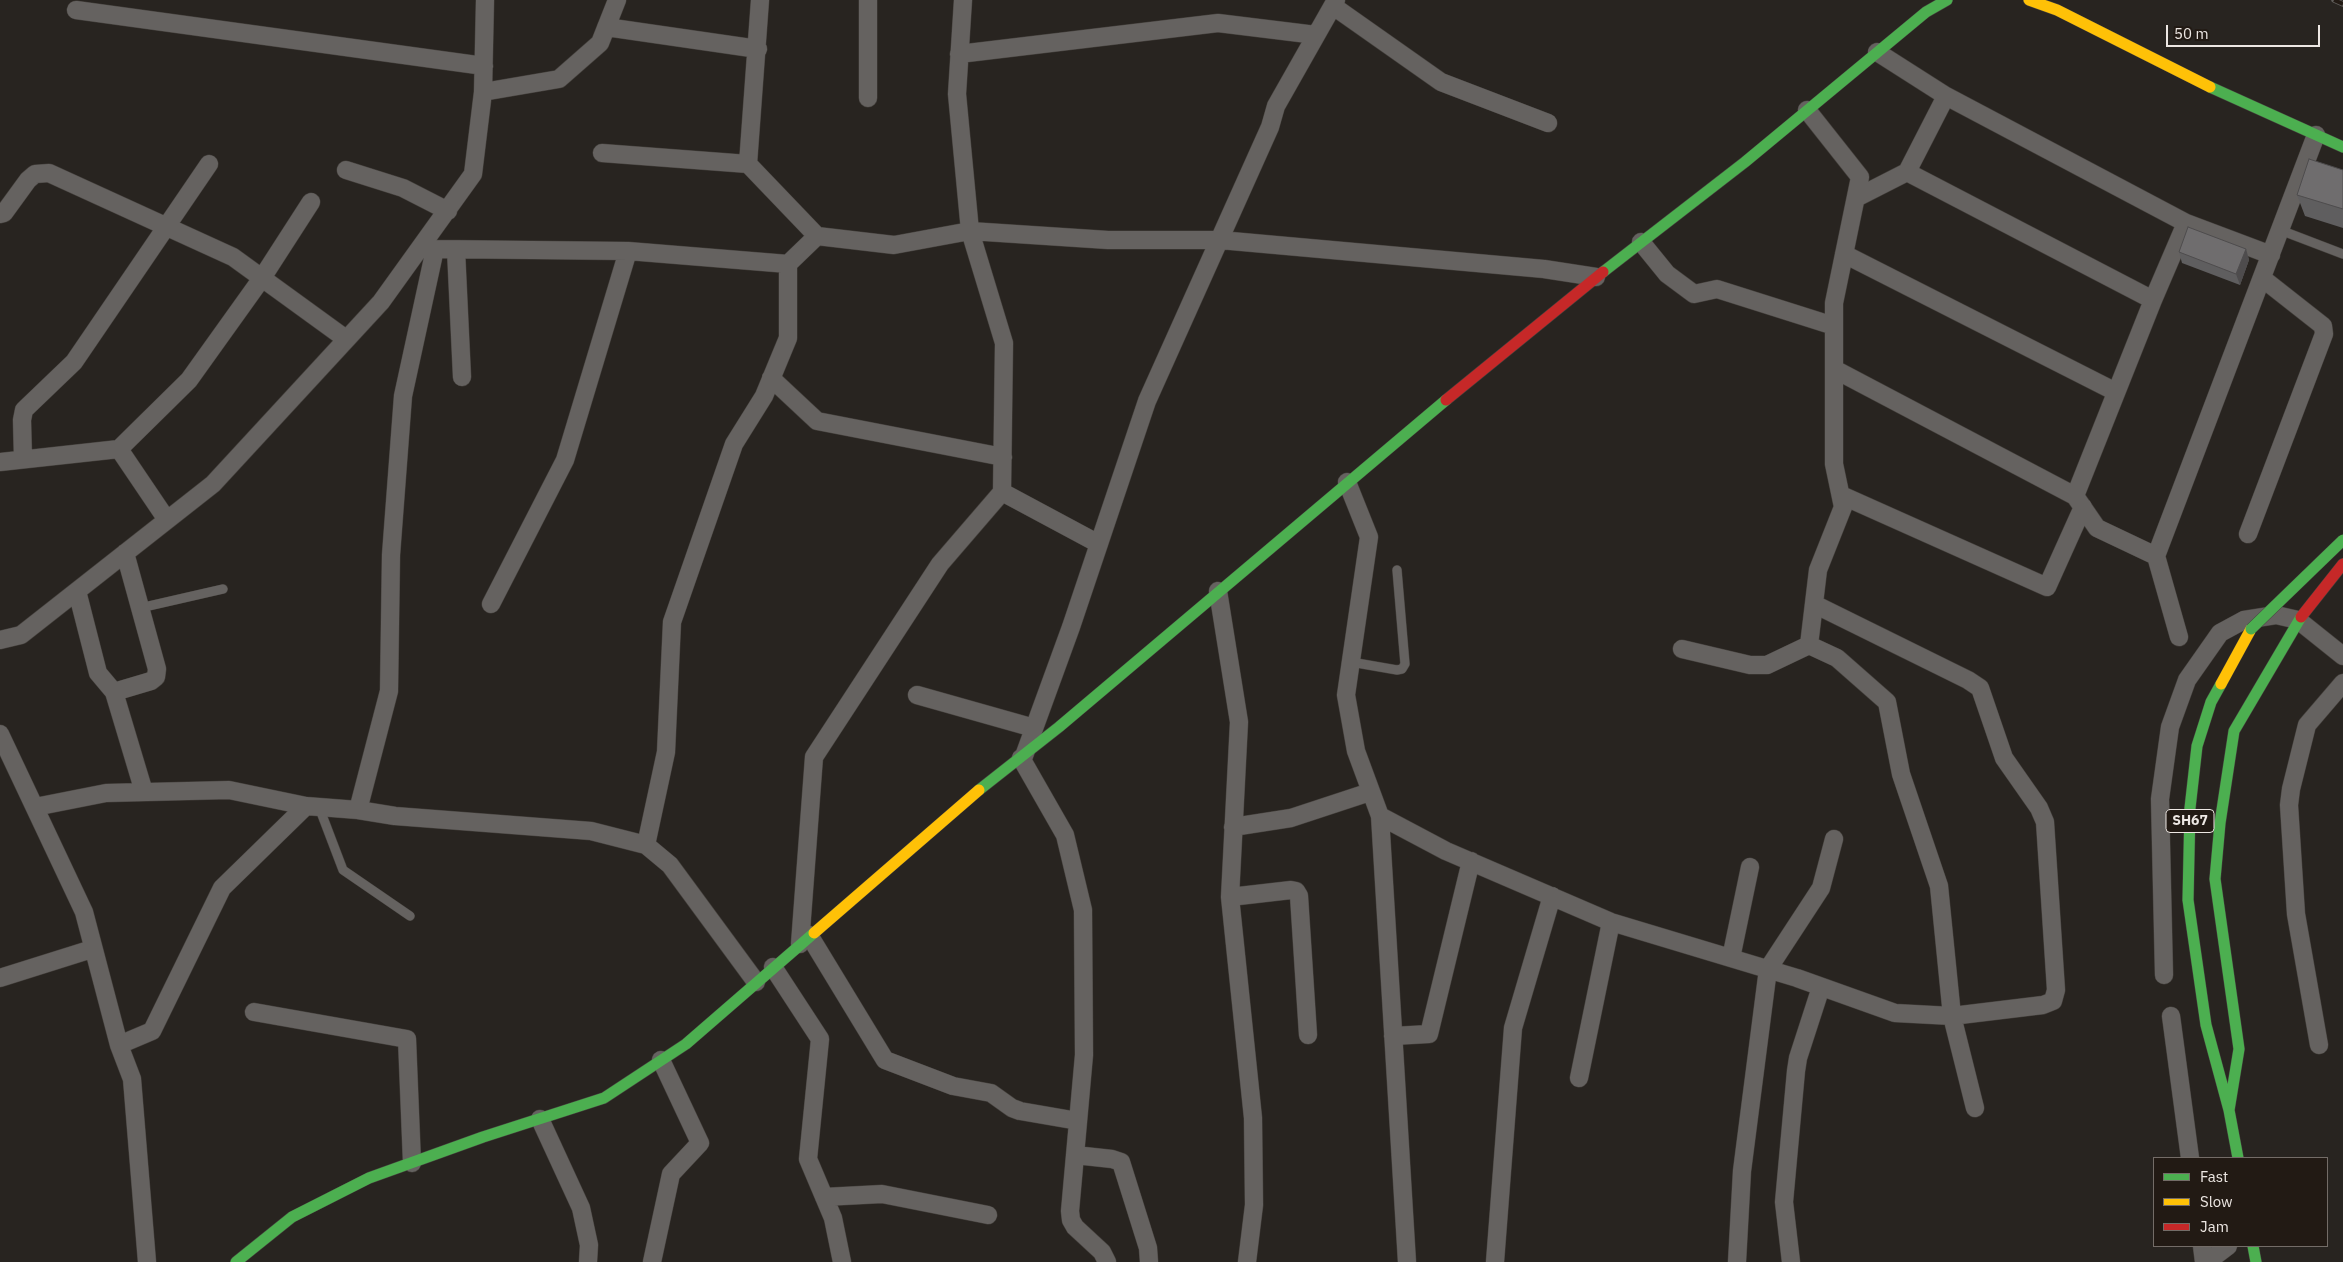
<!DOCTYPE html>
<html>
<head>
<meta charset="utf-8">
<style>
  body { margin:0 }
  #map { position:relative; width:2343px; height:1262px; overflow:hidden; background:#282420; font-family:"IBM Plex Sans",sans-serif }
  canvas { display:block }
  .legend { position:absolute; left:2153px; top:1157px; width:175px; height:90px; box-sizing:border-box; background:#221a14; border:1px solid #736c67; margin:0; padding:6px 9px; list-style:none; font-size:15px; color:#ede7e3 }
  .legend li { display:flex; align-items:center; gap:10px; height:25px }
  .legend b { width:25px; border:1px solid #736c67 }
  .scale { position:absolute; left:2166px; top:25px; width:154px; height:22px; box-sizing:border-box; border:2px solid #ede7e3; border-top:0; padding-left:6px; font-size:15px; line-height:18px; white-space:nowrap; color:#ede7e3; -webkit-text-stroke:4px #221a14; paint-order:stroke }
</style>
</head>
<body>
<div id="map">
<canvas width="2343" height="1262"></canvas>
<ul class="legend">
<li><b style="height:6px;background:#4caf50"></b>Fast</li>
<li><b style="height:6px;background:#ffc107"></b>Slow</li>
<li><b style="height:6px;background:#c62828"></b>Jam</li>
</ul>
<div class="scale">50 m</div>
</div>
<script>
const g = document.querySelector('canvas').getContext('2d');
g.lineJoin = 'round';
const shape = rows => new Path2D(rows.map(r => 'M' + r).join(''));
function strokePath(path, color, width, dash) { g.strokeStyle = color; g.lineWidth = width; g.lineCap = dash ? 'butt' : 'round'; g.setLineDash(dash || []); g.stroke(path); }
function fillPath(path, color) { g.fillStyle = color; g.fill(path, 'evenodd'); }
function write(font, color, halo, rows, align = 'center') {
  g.font = font + ' "IBM Plex Sans",sans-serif'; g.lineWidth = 5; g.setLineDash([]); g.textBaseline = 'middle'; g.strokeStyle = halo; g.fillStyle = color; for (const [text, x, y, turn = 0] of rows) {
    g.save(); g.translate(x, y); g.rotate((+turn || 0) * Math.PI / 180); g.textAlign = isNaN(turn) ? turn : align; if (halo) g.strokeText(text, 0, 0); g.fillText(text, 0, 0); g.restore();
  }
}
const lane = shape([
  [2280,230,2343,254],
  [140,608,223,589],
  [1351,662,1397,670,1402,669,1405,664,1397,570],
  [319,807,343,870,410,916]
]);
const street = shape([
  [760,0,748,164,817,236],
  [868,0,868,98],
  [1333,6,1441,82,1548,123],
  [76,10,484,66],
  [606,27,758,49],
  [1877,52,1946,96,2186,223],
  [959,54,1218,23,1316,35],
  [483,92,559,79,600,43,617,0],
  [1807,110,1860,177,1834,303,1834,464,1843,507,1818,570,1809,645,1837,658,1887,702,1901,774,1939,886,1952,1016,1975,1108],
  [602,153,748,164],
  [346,170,403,188,448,211],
  [1907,172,1946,96],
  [1856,198,1907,172,2153,300],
  [0,214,4,213,28,180,35,174,49,173,233,257,346,339],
  [1641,242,1667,274,1694,294,1717,289,1834,326],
  [435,249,628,251,788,264,817,236,894,245,970,231,1108,240,1220,240,1544,269,1596,277],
  [456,250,462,377],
  [1844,254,2116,392],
  [1834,369,2075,496,2097,528,2156,556],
  [771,378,817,421,1003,457],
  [119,449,167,520],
  [23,459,22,420,24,410,74,362,209,164],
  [0,462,119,449,189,380,262,278,311,202],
  [1347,482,1369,537,1346,695,1356,751,1380,816,1407,1262],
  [1002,492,1099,544],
  [1841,495,2047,587,2083,507],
  [2075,496,2153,300,2186,223,2271,255],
  [2248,534,2324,334,2323,326,2262,278],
  [77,591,98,673,114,692,144,792],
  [1218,591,1239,722,1230,897,1253,1118,1254,1205,1247,1262],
  [491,604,565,460,628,251],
  [2179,637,2156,556,2316,135],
  [0,640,21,635,213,484,381,302,473,174,483,92,485,0],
  [1682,649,1750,665,1767,665,1809,645],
  [114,692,151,681,156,677,157,669,125,553],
  [917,695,1034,728],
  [0,734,84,912,119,1045,132,1079,147,1262],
  [1024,756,1071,627,1147,401,1270,127,1276,106,1336,0],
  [1021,758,1065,835,1083,910,1084,1055,1070,1211,1071,1220,1075,1227,1102,1252,1107,1262],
  [35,807,106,793,229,790,306,806,358,810,395,816,591,831,646,845,670,865,756,982],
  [358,810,389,691,391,555,403,396,435,249,424,246],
  [1380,816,1446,851,1611,922,1797,978,1895,1013,1952,1016,2043,1005,2053,1001,2056,990,2045,822,2039,808,2004,758,1980,688,1968,680,1814,604],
  [1233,827,1291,818,1370,792],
  [646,845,666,752,672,622,734,444,764,396,788,338,788,264],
  [1230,897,1291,890,1296,891,1299,896,1308,1035],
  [809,935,885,1060,953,1086,991,1093,1012,1108,1020,1111,1078,1121],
  [800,944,814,757,940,564,1002,492,1004,343,970,231,957,94,963,0],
  [1731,958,1750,867],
  [773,967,820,1039,808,1159,833,1218,842,1262],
  [2164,975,2160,799,2170,727,2187,680,2220,633,2244,620,2276,615,2298,620,2343,656],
  [0,978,92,949],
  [254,1012,407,1039,412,1163],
  [2171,1016,2190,1158],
  [1393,1036,1429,1034,1471,861],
  [119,1045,152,1031,222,888,306,806],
  [2319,1045,2296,914,2289,805,2291,789,2307,725,2343,683],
  [1579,1078,1611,922],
  [540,1119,581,1208,589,1245,588,1262],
  [1075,1155,1112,1159,1121,1162,1148,1248,1149,1262],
  [824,1197,882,1194,988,1215],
  [2202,1246,2204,1262],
  [652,1262,671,1174,700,1143,661,1060],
  [1495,1262,1513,1028,1552,896],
  [1737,1262,1742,1171,1768,969,1821,888,1834,839],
  [1791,1262,1784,1202,1796,1071,1798,1058,1821,987],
  [2207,1262,2228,1246]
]);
const fast = shape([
  [2210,87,2343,147],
  [1603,272,1745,162,1926,12,1947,0],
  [2221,684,2211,702,2197,746,2190,808,2188,900,2206,1025,2229,1110,2238,1158],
  [979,790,1059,727,1446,400],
  [2229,1110,2239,1049,2215,879,2220,823,2234,731,2301,617],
  [2253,1246,2256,1262],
  [236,1262,292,1217,369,1178,483,1137,604,1098,686,1044,814,933]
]);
const slow = shape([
  [2029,0,2057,10,2210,87],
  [2221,684,2251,629],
  [814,933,979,790]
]);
const jam = shape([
  [1446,400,1603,272],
  [2301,617,2343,564]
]);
strokePath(lane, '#45413d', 10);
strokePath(street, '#45413d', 19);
strokePath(fast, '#45413d', 12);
strokePath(slow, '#45413d', 12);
strokePath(jam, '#45413d', 12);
strokePath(lane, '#656260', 9);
strokePath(street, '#656260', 18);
strokePath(fast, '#4caf50', 11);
strokePath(slow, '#ffc107', 11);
strokePath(jam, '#c62828', 11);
const rail = shape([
  [2334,0,2343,4]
]);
strokePath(rail, '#615e5b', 5.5);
strokePath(rail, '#221a14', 4, [11]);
const fastBridge = shape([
  [2251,629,2343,540]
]);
strokePath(fastBridge, '#45413d', 12, []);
strokePath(fastBridge, '#4caf50', 11);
fillPath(shape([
  [2343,170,2343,228,2305,216,2297,195],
  [2246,249,2249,260,2240,285,2182,263,2179,252]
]), '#5f5e5f');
fillPath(shape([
  [2246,249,2249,260,2240,285,2236,274]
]), '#4e4c4d');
const building = shape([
  [2309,159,2343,170,2343,209,2297,195,2309,159],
  [2188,227,2246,249,2236,274,2179,252,2188,227]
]);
fillPath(building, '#6f6d6e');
strokePath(building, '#4e4c4d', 1);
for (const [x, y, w] of [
  [2190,821,48]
]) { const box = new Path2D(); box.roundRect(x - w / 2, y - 11.5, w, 23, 4); g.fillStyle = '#221a14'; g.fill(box); strokePath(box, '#ede7e3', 1); }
write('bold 14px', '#ede7e3', null, [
  ["SH67",2190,821]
]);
</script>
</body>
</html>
